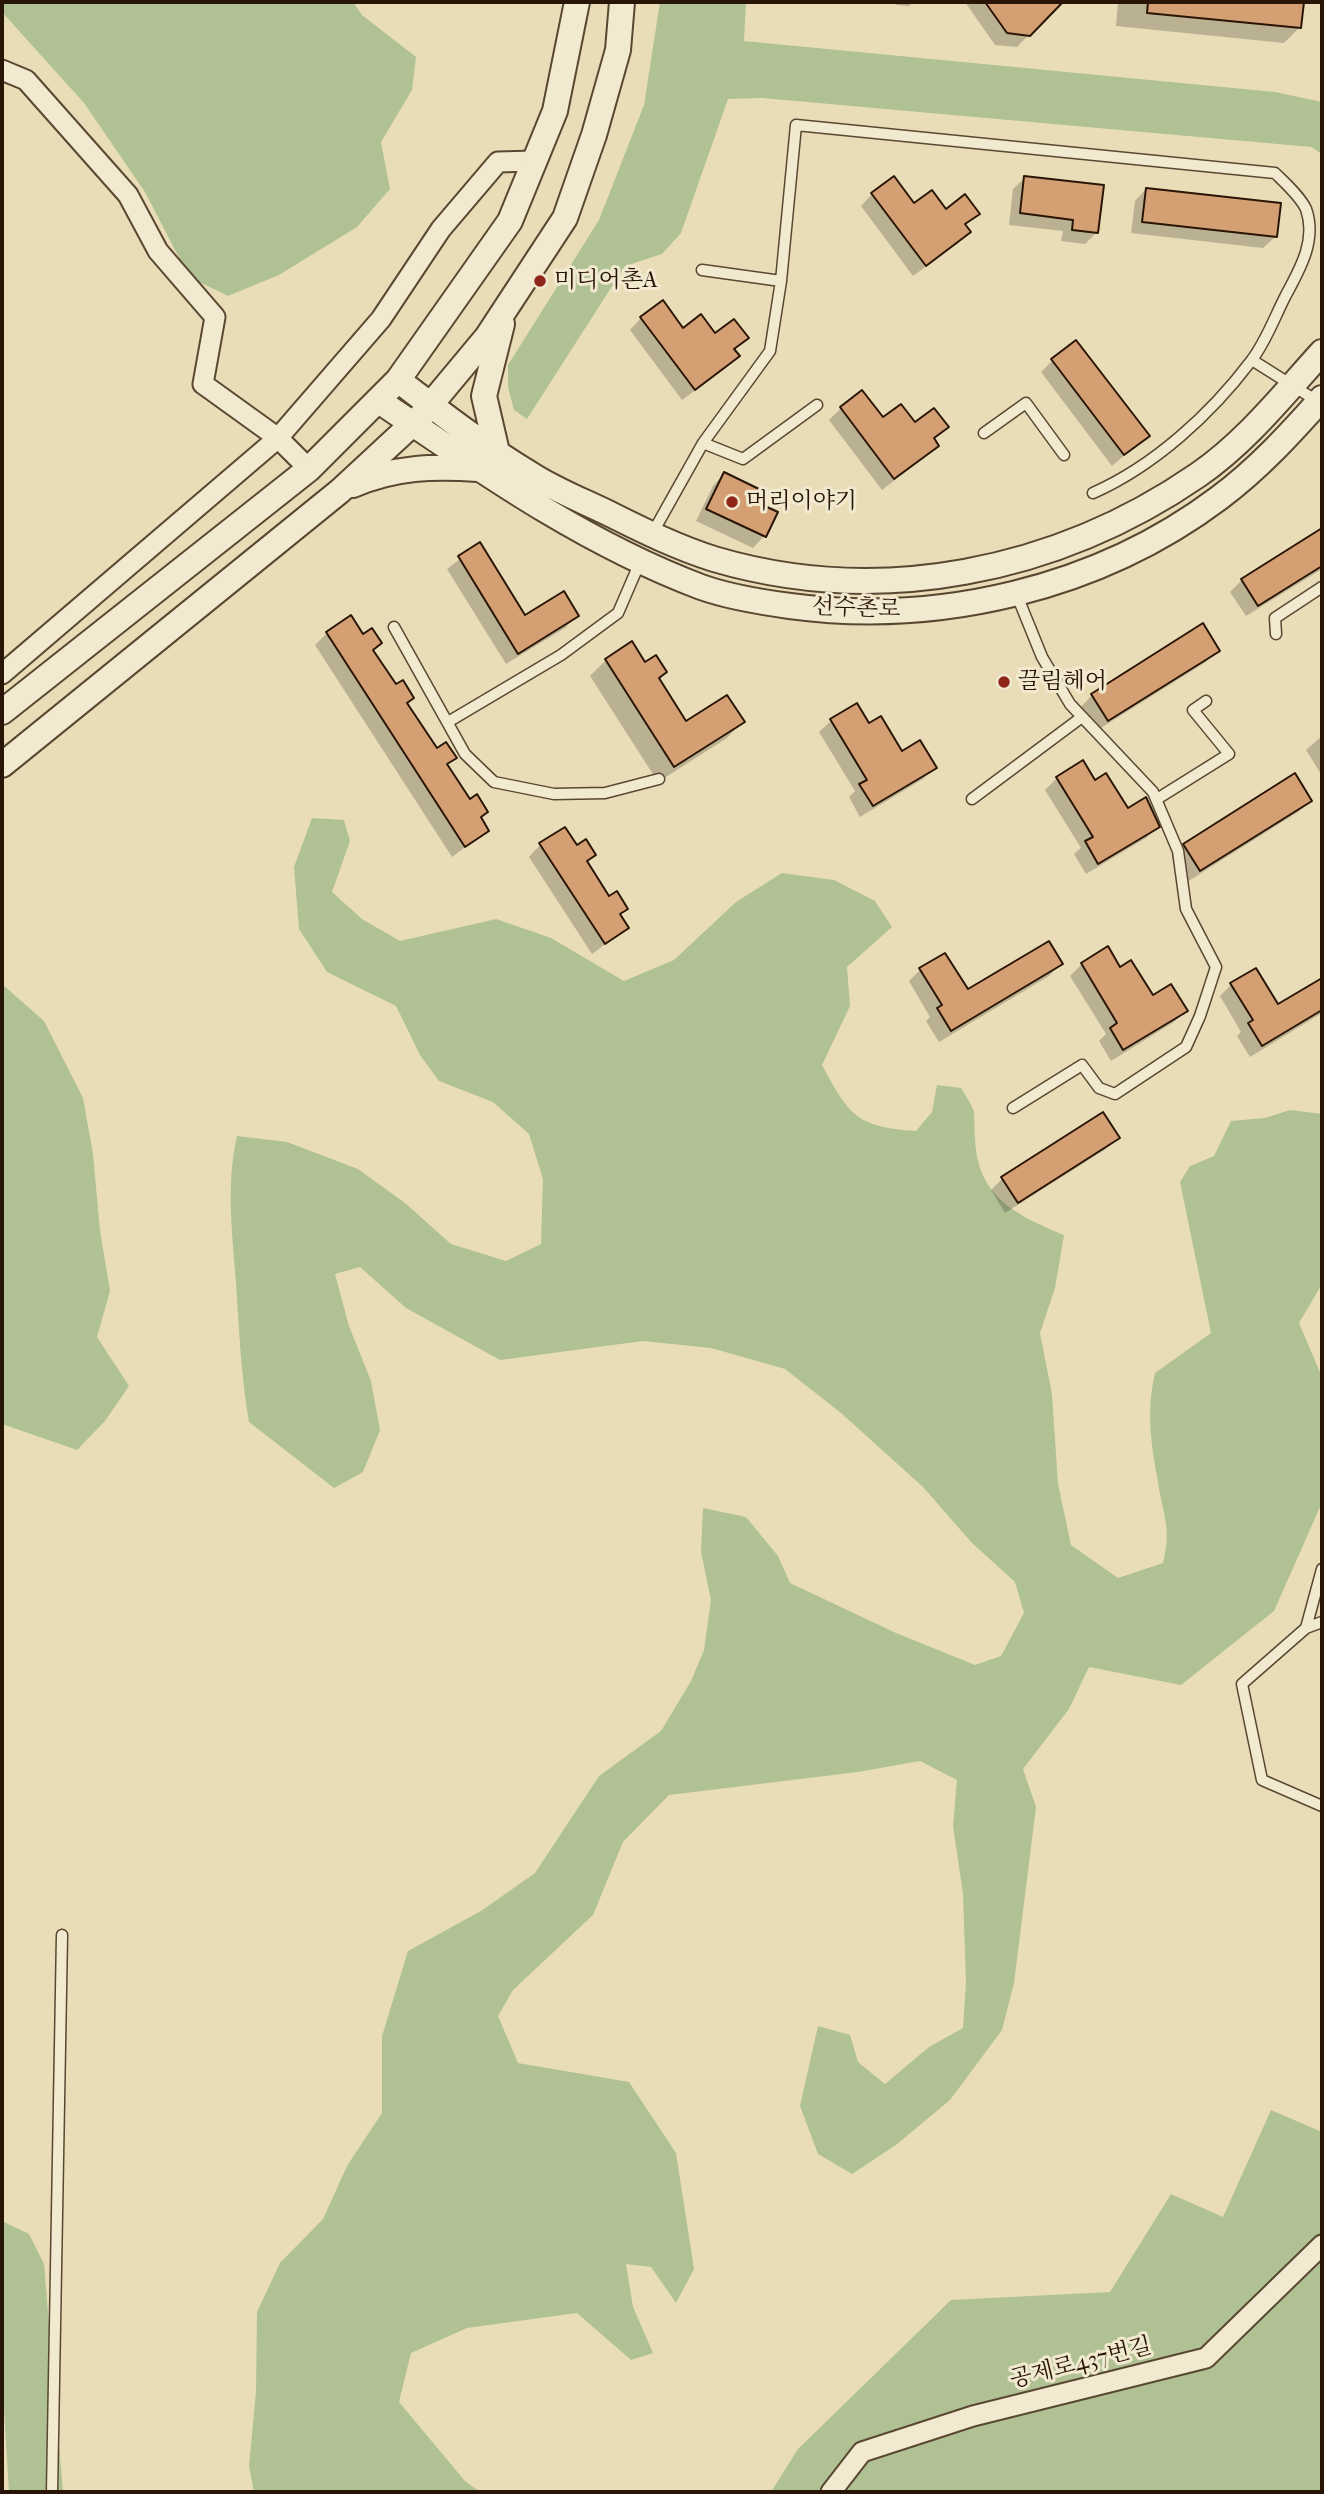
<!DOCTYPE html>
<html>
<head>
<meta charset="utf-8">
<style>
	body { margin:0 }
	#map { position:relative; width:1324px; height:2494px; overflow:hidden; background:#e9ddb7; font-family:"IM FELL French Canon",serif }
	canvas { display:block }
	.frame { position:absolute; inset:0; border:4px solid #291505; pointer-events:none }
</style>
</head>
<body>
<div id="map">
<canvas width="1324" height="2494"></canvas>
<div class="frame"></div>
</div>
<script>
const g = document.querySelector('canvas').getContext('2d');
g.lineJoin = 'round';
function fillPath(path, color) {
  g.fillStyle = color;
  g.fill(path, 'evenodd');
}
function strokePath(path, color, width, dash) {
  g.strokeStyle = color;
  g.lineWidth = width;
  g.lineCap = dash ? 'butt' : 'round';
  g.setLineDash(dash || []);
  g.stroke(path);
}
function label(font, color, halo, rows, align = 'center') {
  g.font = font + ' "IM FELL French Canon","Noto Serif KR",serif';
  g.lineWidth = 6;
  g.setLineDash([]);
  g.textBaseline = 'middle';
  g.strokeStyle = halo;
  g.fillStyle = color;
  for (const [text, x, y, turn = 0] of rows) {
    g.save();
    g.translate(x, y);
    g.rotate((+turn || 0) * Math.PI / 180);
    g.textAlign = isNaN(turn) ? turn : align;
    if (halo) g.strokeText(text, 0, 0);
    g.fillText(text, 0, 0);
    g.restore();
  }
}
fillPath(new Path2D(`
	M2,2H353L362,15L416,57L412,90L381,142L390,189L357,227L279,275L228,296L189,277L145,192L84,103L2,12Z
	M660,2H746L744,41L1275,92L1322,102V154L1311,147L762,98L728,99L681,233L662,254L625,266L527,419L514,410L508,387V365L599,220L644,105Z
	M312,818L344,820L350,841L332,892L362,919L400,941L496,919L551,938L624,981L674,960L736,902L782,873L834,880L875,901L892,927L847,967L850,1006L822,1065C849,1115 856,1127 916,1131L932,1112L937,1085L961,1088C979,1117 973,1107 975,1138C977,1197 1016,1215 1064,1235L1055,1288L1040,1333L1052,1394L1058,1484L1071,1545L1118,1578L1163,1563C1172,1526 1163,1517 1158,1482C1151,1443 1146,1412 1155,1373L1211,1333L1180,1182L1190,1166L1214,1156L1231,1121L1265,1118L1290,1110L1322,1114V1284L1299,1323L1322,1377L1320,1507L1274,1611L1181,1685L1089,1667L1069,1709L1023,1769L1036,1807L1014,1983L1002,2030L950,2100L896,2145L852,2174L818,2154L800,2106L818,2026L850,2035L858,2062L885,2084L929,2047L963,2028L966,1983L963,1894L953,1826L957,1780L920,1761L858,1772L669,1795L623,1842L593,1915L513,1990L498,2016L518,2063L629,2082L676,2153L694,2269L676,2303L651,2267L626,2264L633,2307L653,2353L631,2360L577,2313L467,2328L411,2353L399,2402L465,2481L480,2492H254L249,2466L256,2391L257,2312L280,2263L323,2219L347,2166L382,2113V2036L408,1951L481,1911L535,1873L599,1776L661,1731L691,1681L704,1650L711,1600L701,1552L703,1508L746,1517L778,1556L790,1583L896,1633L975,1665L1001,1656L1024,1613L1015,1582L972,1543L923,1487L841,1413L785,1369L711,1348L643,1341L500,1360L406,1308L360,1267L335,1274L349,1326L371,1381L380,1430L363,1472L334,1488L249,1422C241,1375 239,1329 236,1282C232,1233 226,1183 237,1136L287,1142L358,1169L405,1203L451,1244L506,1261L541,1244L543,1179L529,1134L493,1102L439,1081L420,1055L396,1006L327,972L299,929L294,867Z
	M2,984L44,1021L83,1098L93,1154L100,1231L110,1291L97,1337L129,1386L105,1421L77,1450L2,1424Z
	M1271,2110L1322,2132V2492H771L798,2449L951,2300L1110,2292L1171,2194L1223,2217Z
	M2,2221L29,2234L44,2264L63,2492H9L2,2376Z`), '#b0c293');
fillPath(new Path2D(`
	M896,2H913L909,6L896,5Z
	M965,2H1013L1020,12L1030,2H1061L1017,47L995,45Z
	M1118,2H1302L1300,27L1284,43L1116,26Z
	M1025,178L1097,232L1085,244L1061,241L1063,231L1009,225L1013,189Z
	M1146,189L1275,237L1263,248L1131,233L1135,201Z
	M872,194L914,206L978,213L964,226L969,232L957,244L913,276L861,206Z
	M641,318L683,330L747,338L733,351L737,356L726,368L682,400L630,330Z
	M1052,361L1147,436L1112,466L1041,372Z
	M841,408L882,420L946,427L933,440L937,446L925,457L882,490L829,420Z
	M724,474L754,502L764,536L753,548L696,521L713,486Z
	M1322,530V569L1246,616L1230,592L1242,580Z
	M480,544L525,617L577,616L565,628L506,664L447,569Z
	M327,633L363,636L380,643L372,651L437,751L454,758L446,766L487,831L452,857L315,645Z
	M1218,650L1206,662L1096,731L1081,707L1092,695Z
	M606,660L665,672L658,679L685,723L742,722L727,738L658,782L590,676Z
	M831,721L869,725L902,753L935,767L923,779L860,817L849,797L855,791L819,732Z
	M1322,736V774H1321L1306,750Z
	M1057,778L1095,782L1127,811L1157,826L1146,838L1086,874L1074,854L1081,848L1045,790Z
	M1310,801L1298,812L1187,882L1172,857L1184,845Z
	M540,845L576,848L594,855L586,863L609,898L626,909L619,916L627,928L592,954L529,857Z
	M1107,949L1120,969L1153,997L1186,1011L1174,1022L1111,1061L1099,1041L1106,1034L1070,976L1082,964Z
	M1060,964L1049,976L939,1042L926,1021L930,1017L909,981L920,970L967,992Z
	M1322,981V1013L1250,1057L1237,1036L1241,1032L1220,996L1232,984L1278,1007Z
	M1118,1138L1106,1149L1005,1213L991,1190L1002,1179Z`), '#0003');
const building = new Path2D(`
	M985,2H1063L1030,36L1007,33Z
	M1148,2H1304L1301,28L1147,13Z
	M894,176L914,203L932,190L946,209L965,194L980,214L965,224L971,232L926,266L871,193Z
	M1024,176L1104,185L1098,233L1072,230L1073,220L1020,213Z
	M1146,188L1281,203L1277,237L1142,222Z
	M663,300L683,328L701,314L715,333L734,319L749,338L734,349L740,356L695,390L640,317Z
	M1076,340L1150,436L1124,455L1051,359Z
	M862,390L883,417L901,404L915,422L934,408L949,427L934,438L939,446L894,479L840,407Z
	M724,472L761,490L756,502L778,512L766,537L706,509Z
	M1322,528V566L1258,606L1241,579Z
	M480,542L525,615L564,591L579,616L518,654L458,556Z
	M351,615L363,634L372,628L382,643L373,650L396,684L403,680L414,698L407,703L437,748L446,742L457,758L447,764L470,799L477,794L488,812L481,817L489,831L465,847L326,632Z
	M1203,623L1220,651L1108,721L1091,694Z
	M632,641L645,662L656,655L667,672L659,678L686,721L727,695L745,722L674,767L605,659Z
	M857,703L869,723L881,716L902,751L920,740L937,768L873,806L859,784L867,780L830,719Z
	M1083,760L1095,780L1106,773L1128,808L1146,797L1160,827L1098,864L1085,841L1093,837L1056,777Z
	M1295,773L1312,801L1200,871L1183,844Z
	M565,827L577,845L586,839L596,855L587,861L609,896L617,891L628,909L620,914L629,928L605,944L539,843Z
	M1049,941L1063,964L951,1031L937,1008L942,1005L919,968L945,953L968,989Z
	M1108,946L1120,967L1131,960L1153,995L1171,984L1188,1011L1123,1050L1110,1028L1117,1023L1081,963Z
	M1256,968L1278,1004L1322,978V1010L1262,1046L1248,1023L1253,1020L1230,983Z
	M1103,1112L1120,1138L1018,1203L1001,1177Z`);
fillPath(building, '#d59f74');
strokePath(building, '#291505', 2);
const service = new Path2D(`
	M702,270L781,281
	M1252,360L1317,401
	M984,433L1026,403L1064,455
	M703,443L743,459L817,405
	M652,534L703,443L770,351L781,281L796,125L1275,173C1285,183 1300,196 1306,209C1317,240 1300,269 1286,295C1275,316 1266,342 1251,361C1211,414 1154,466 1093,493
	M394,627L465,754L494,782L554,794L605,793L659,779
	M1276,634L1275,618L1322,587
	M448,722L561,655L618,613L640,562
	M972,799L1082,717
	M1157,799L1229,754L1193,710L1206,701
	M1013,1108L1082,1065L1099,1088L1115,1094L1186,1047L1200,1016L1216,967L1186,909L1178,851L1153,792L1070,704L1042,657L1016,593
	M1322,1569L1306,1628L1242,1684L1262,1780L1322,1806
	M1306,1628L1322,1622
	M52,2492L62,1935`);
const minor = new Path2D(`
	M2,70L26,80L128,195L158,251L215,317L203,384L278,438L381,319L441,229L498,162L534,161
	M2,674L278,438L309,469
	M831,2492L862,2452L973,2416L1206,2358L1322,2245`);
const tertiary = new Path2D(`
	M398,380C441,413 485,447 532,475C557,491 586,502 612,515C646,532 679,548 714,559C880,608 1057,572 1198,475C1246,442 1283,395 1322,352
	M379,401C482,471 584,543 701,587C729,597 760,602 790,606C938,626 1098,589 1219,498C1258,469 1290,434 1322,398
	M497,452L484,396L502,324
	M353,485C395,467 433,466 478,469
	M2,712L309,469L398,380L510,221L555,111L577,2
	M2,765L340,491L422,415L487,337L565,218L594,135L618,50L622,2`);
strokePath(service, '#594732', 13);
strokePath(minor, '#594732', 23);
strokePath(tertiary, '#594732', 28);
strokePath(service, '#f1e9d0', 10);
strokePath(minor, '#f1e9d0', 19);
strokePath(tertiary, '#f1e9d0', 24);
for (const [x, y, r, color] of [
	[540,281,7,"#8f2418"],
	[732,502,7,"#8f2418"],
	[1004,682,7,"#8f2418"]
]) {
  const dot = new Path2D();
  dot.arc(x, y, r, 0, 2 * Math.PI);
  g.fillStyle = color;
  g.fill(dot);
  strokePath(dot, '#f1e9d0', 2.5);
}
label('23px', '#291505', '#f1e9d0', [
	["미디어촌A",554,281],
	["머리이야기",746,502],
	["끌림헤어",1018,682]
], 'left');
label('23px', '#291505', '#f1e9d0', [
	["선수촌로",856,609,2],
	["공제로437번길",1081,2364,-14]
]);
</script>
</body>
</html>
